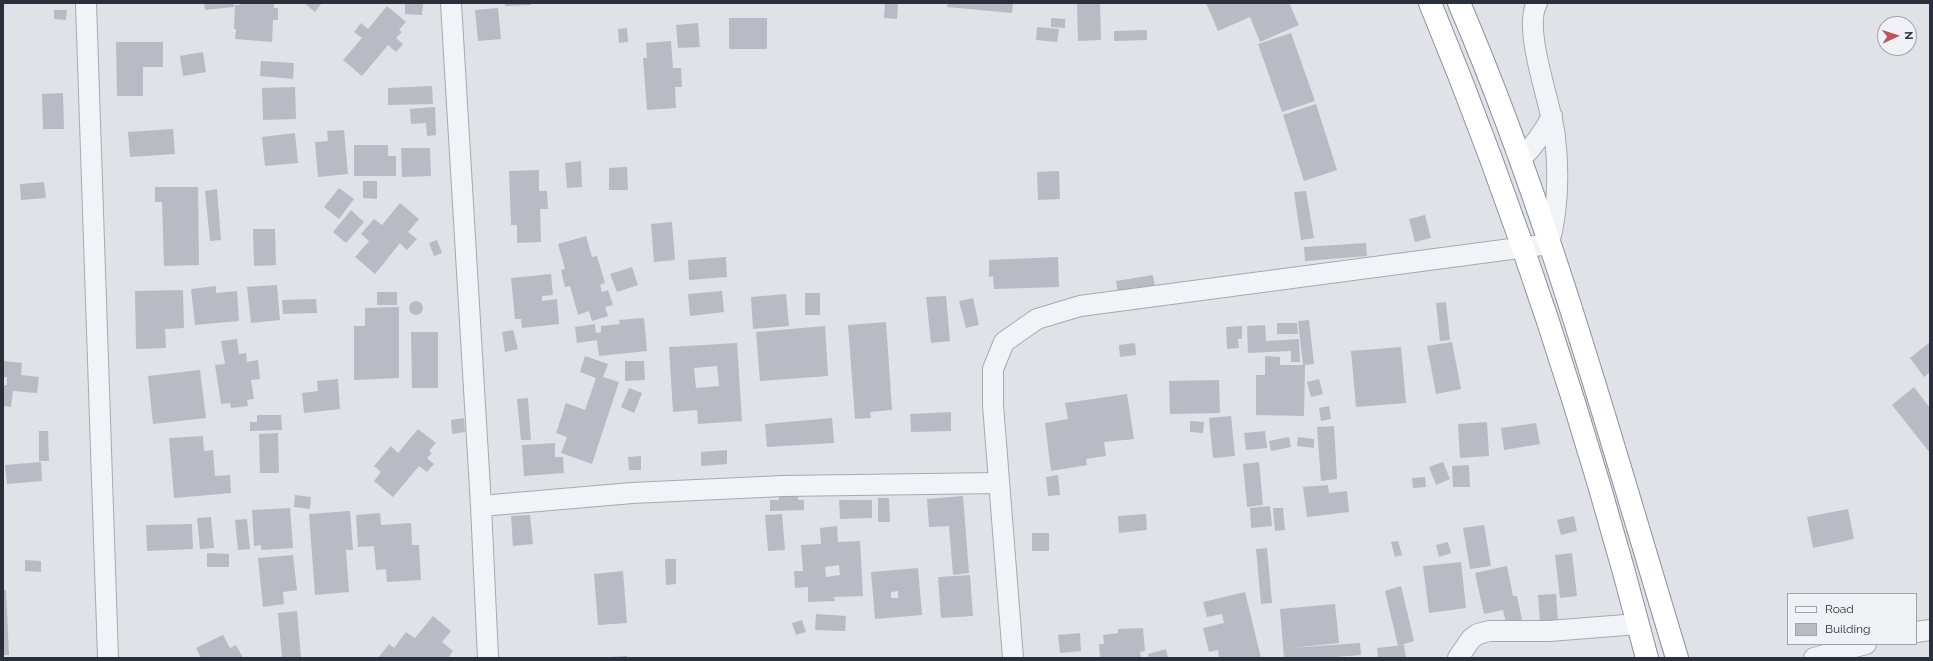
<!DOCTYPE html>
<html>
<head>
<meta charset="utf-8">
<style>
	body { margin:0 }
	#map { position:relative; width:1933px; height:661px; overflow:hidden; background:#e0e2e7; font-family:Raleway,sans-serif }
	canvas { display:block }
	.frame { position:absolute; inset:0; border:4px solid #2a2f3c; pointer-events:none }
	.legend { position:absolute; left:1787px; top:593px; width:130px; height:52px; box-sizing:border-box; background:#eff1f5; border:1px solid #a0a3ab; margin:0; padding:5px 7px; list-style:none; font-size:12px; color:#2a2f3c }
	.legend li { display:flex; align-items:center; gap:8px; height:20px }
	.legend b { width:20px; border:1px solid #a0a3ab }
	.north { position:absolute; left:1877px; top:16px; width:40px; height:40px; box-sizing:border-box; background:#eff1f5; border:1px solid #a0a3ab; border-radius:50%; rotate:87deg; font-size:11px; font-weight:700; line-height:16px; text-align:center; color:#2a2f3c }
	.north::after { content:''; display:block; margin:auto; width:14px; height:18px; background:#be5359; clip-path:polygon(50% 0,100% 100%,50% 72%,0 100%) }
</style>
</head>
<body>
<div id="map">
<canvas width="1933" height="661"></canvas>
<div class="frame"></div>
<ul class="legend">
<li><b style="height:5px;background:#f2f3f6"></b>Road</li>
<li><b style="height:11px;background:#b8bbc3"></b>Building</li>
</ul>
<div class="north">N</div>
</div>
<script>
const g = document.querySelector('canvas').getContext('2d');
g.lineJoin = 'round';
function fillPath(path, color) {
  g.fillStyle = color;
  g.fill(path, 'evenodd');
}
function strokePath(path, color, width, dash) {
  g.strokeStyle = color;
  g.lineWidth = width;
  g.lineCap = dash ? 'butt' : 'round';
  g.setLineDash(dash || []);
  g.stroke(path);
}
fillPath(new Path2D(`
	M204,3H234V7L205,10Z
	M241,3H274V8H278V20H273L272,42L235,39L236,29H234L235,5H240Z
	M304,3H322L315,12Z
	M405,3H423L422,15L405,14Z
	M505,3H531V5L505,6Z
	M885,3H898L897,19L884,18Z
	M948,3H1013L1012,13L947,7Z
	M1077,3H1100L1101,40L1078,41Z
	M1206,3H1289L1299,25L1260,42L1250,17L1218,31Z
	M387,6L406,22L399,30L402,32L396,38L403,44L396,52L388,45L362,76L343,60L362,38L354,32L361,23L368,29Z
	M498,8L501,39L478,41L475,10Z
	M54,10H67L66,20L54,19Z
	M729,18H767V49H729Z
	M1051,18L1065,19V28L1051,27Z
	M698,23L700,47L678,48L676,25Z
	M1037,27L1059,29L1057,42L1036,40Z
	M627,28L628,42L619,43L618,29Z
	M1147,30V40L1114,41V31Z
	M1291,33L1315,101L1282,112L1258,44Z
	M671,41L673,68H681L682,87H675L676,108L647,110L643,58H647L646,43Z
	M116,42H163V67H143V96H117Z
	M203,52L206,72L183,76L180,56Z
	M261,61L294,63L293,79L260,76Z
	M432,86L433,104L388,105V88Z
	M295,87L296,119L263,120L262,88Z
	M63,93L64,129H43L42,94Z
	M1316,104L1337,170L1304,181L1283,115Z
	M435,107L436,135L427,136L426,123L411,124L410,109Z
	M173,129L175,154L130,157L128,132Z
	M344,130L348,174L318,177L315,142L328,141L327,131Z
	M295,133L298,163L265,166L262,137Z
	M354,145H388V156H396V176H354Z
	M401,148H430L431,176L402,177Z
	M581,161L582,187L567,188L565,163Z
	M627,167L628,190H609V168Z
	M539,170V191H547L548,209H540L541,242L517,243V225H511L509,171Z
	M1059,171L1060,199L1038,200L1037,172Z
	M363,181H377V199L363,198Z
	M44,182L46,198L21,200L20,184Z
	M155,187H198L199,265L164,266L162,202H155Z
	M339,188L354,199L339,219L324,207Z
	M217,189L221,240L210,241L205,191Z
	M1306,191L1314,238L1301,240L1294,192Z
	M400,203L419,219L408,232L417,239L407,250L400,243L375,274L355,257L369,241L361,234L374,219L382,225Z
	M351,210L364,222L346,243L333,232Z
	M1425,215L1431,238L1415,242L1409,219Z
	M672,222L675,260L654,262L651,224Z
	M253,229H275L276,265L254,266Z
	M586,236L592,257L597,256L605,283L600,285L602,292L608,290L613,305L605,307L608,316L592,321L589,311L578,315L570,286L565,287L561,270L565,269L558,244Z
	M437,240L442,253L434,256L429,243Z
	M1366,243L1367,256L1305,261L1304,247Z
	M726,257L727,277L689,280L688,260Z
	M1058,257L1059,287L994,289L993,276L989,277V260Z
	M632,267L638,285L617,292L610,274Z
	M551,274L553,295L542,296V301L557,299L559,324L522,328L521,319H515L511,278Z
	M1153,275L1155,287L1118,293L1116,281Z
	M277,285L280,320L251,323L247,287Z
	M216,286V293L237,291L239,321L195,325L191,289Z
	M183,290L184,328L165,329L166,348L136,349L135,291Z
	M722,291L724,312L690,316L688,294Z
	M377,292H397V305H377Z
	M805,293H820V315H805Z
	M786,294L789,326L753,329L751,297Z
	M946,296L950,341L931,343L926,297Z
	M973,298L979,325L966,328L959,301Z
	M316,299L317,313L283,314L282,300Z
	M409 308a7 7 0 1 1 14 0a7 7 0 1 1-14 0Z
	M1446,302L1450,340L1440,341L1436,303Z
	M399,307V378L354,380V326H365V308Z
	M644,318L647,351L599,356L597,340L577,343L575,327L595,324L596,333L601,332V326L620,324L619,320Z
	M1309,320L1314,364L1305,365L1304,416L1256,415V375H1265V356L1280,357V365H1303L1298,321Z
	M886,322L892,410L870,412L871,418L855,419L848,325Z
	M1277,323H1297L1298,334H1277Z
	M1265,325L1266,341L1299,339L1300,362H1291V351L1248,353L1247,326Z
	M825,326L828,376L760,381L756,332Z
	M1242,326V339H1238L1239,348L1227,349L1226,327Z
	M513,330L518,349L505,352L502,332Z
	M411,332H438V388H412Z
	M237,339L239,354L246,353L247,362L258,360L260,379L251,380L254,399L247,400L248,406L231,408L230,403L221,404L215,365L225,364L221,341Z
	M1452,342L1461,389L1436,394L1427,346Z
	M1930,342V372L1924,377L1910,358Z
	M737,343L742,421L698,424L697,410L673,412L669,347ZM717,366L719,386L696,388L694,368Z
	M1135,343L1136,355L1120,357L1119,345Z
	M1401,347L1406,403L1356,407L1351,351Z
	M585,356L608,364L603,377L619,382L592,464L561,453L567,437L556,433L566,403L585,410L596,378L580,372Z
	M3,361L22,363L21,375L39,377L37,393L13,391L11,407L3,406V385H7V377H3Z
	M625,361H644L645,380L625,381Z
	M200,370L206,418L153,424L148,376Z
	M338,379L340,409L304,413L302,393L318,391L317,381Z
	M1319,379L1323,394L1311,397L1307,382Z
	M1219,380L1220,413L1170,414L1169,381Z
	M1914,387L1930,408V453L1892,405Z
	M629,388L642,393L634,413L621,407Z
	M1127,394L1134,439L1104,442L1106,456L1086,459L1087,465L1051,471L1045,423L1068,419L1065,403Z
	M528,398L531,440H521L517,399Z
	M1329,406L1331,419L1321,421L1319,408Z
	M951,412V431L911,432L910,414Z
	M257,415H281L282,430L250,431V422H257Z
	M1231,416L1235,456L1213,458L1209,418Z
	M464,418L465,432L452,434L451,420Z
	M832,418L834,443L767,447L765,424Z
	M1190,421L1204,422L1203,433L1190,432Z
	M1487,422L1489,456L1460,458L1458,424Z
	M1536,423L1540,444L1504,450L1501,428Z
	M1334,426L1337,479L1321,481L1317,427Z
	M418,429L436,443L429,451L432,453L427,458L434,464L427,472L419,466L393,497L374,481L381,472L374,466L391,446L398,453Z
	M39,431H48L49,461H39Z
	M1265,431L1267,448L1246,450L1244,433Z
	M278,433L279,473H260L259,434Z
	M203,436L204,451L213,450L215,476L230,475L231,493L174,498L169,438Z
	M1289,437L1291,447L1271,451L1269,441Z
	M1298,437L1314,439V448L1297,446Z
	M555,443V457H563L564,473L524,476L522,445Z
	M727,450V464L701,466V452Z
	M641,456V470H629L628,457Z
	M41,462L42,481L7,484L5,465Z
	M1259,462L1263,505L1247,507L1243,464Z
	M1443,462L1450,479L1436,485L1429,467Z
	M1469,465L1470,487H1453L1452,466Z
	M1058,475L1060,495L1048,496L1046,477Z
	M1425,477L1426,487L1413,488L1412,478Z
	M1328,485L1329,493L1347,491L1349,512L1307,517L1303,487Z
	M798,494V500H804V510L770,511V500H779V495Z
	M295,495L311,497L310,509L294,507Z
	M963,496L969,573L953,575L949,526L929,527L927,499Z
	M878,498H889L890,522H878Z
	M839,500H872V518L840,519Z
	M1270,506L1272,526L1251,528L1250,508Z
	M290,508L293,548L261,550V545L254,546L252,510Z
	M1273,508H1283L1285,530L1275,531Z
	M1848,509L1854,539L1813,548L1807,517Z
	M350,511L353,550H346L349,592L315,595L309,514Z
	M380,513L381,525L411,523L412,545H419L421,580L387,582L386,569L376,570L374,546L358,547L356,515Z
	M782,514L785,550L768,551L765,515Z
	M1146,514L1147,530L1119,533L1118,516Z
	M530,515L533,544L513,546L511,516Z
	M1574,516L1577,531L1561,535L1557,520Z
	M211,517L214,548L200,549L197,518Z
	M247,519L250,549L238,550L235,520Z
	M192,524L193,549L147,551L146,525Z
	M1484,525L1491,566L1470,569L1463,528Z
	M837,526L838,542L860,541L863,596L834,597L835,601L808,602V587L795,588L794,571H803L801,545L821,544L820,528ZM839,565L840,575L826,577L825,567Z
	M1032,533H1049V551H1032Z
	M1398,541L1402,555L1395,557L1391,542Z
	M1448,542L1451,553L1439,557L1436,545Z
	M1267,548L1272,603L1261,604L1256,549Z
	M207,553L229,554V567H207Z
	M1572,553L1577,596L1560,598L1555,555Z
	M293,555L297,590L283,592L284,604L263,607L258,558Z
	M665,559H676V584L666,585Z
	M25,560L41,561V572L25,571Z
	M1461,562L1466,608L1429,613L1423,566Z
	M1507,566L1513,596H1517L1522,620L1506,623L1503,610L1484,614L1475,573Z
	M918,568L922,615L875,619L871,572ZM898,591V598H891V592Z
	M623,571L627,623L598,625L594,574Z
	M970,575L973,616L941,618L938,577Z
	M1401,586L1414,641L1398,646L1385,591Z
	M3,590H6L9,655H3Z
	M1245,592L1261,658H1219L1218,650L1209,652L1203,628L1224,623L1222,614L1207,617L1203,602Z
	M1556,594L1558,621L1540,622L1538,595Z
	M1335,604L1339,643L1290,648L1360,643L1361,655L1322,658H1284L1280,609Z
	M297,611L301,658H282L278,613Z
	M816,614L846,616L845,631L815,630Z
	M433,616L451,631L442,642L453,651L448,658H378L389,644L394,648L406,632L415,638Z
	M802,620L806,632L796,635L792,623Z
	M1143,628L1145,651L1140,652L1141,658H1100L1099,644H1104L1103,635L1118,633V629Z
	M1080,633L1081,651L1060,653L1058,635Z
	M223,635L230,648L236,645L243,658H201L196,648Z
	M1404,645L1406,658H1378L1377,648Z
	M1166,649L1168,658H1149L1148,654Z
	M627,656V658H608V657Z`), '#b8bbc3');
const minor = new Path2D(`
	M86,3L108,658
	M451,3L481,506L488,658
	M1520,160C1534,146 1543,134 1552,116
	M481,506L632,493L783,486L998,483
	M1916,632L1930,630
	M1013,658L993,405V369L1004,342L1037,319L1080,306L1549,244C1558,210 1559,173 1555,137C1552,105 1522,30 1537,3
	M1458,658L1471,639L1478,634L1489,631H1549L1638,624
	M1814,658L1866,644`);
const highway = new Path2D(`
	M1430,3C1518,216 1589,435 1647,658
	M1459,3C1550,215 1610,438 1677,658`);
strokePath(minor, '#a6a9b0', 22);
strokePath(highway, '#898f9c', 24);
strokePath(minor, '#f2f3f6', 20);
strokePath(highway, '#fff', 22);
</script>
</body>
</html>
